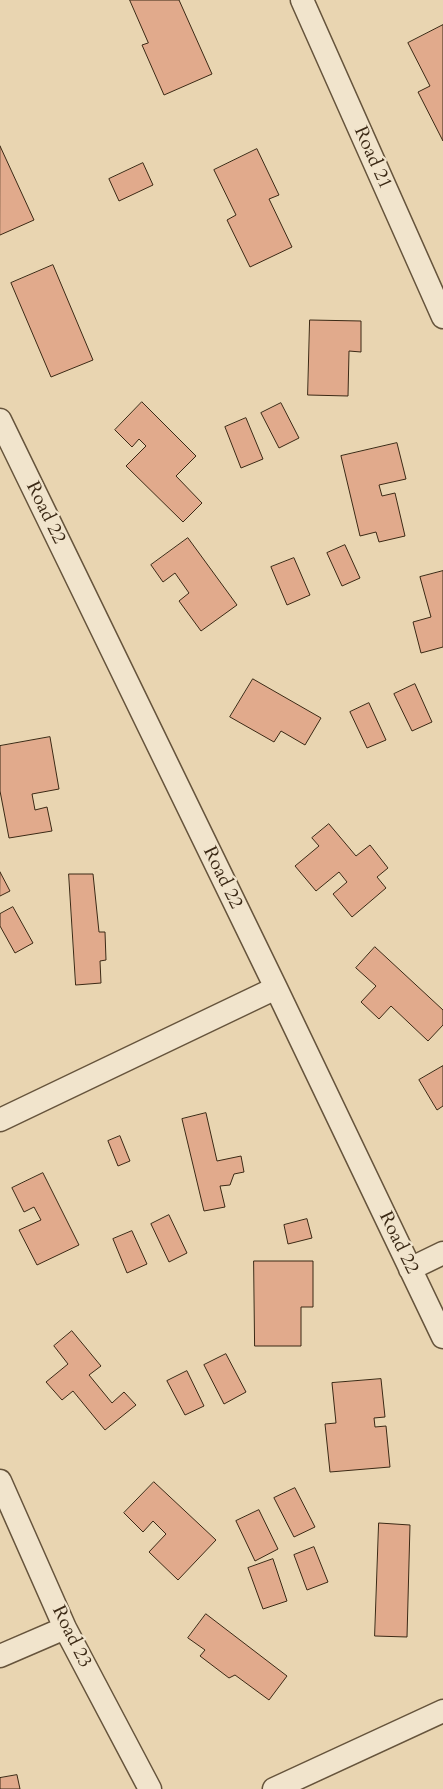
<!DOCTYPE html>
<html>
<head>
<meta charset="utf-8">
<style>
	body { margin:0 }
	canvas { display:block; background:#e9d5b1 }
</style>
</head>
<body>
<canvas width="443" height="1789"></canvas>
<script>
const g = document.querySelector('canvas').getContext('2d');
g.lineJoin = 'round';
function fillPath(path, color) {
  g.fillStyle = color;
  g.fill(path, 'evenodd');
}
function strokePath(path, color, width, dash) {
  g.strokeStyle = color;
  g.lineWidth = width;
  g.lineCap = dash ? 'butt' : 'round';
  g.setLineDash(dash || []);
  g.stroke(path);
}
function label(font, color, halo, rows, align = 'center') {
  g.font = font + ' Cardo,serif';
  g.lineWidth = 4.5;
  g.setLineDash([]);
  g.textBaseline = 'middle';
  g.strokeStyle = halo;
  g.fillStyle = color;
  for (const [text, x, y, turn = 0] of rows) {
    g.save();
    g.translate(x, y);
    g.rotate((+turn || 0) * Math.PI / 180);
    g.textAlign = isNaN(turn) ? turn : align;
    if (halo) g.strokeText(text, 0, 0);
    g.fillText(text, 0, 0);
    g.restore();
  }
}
const building = new Path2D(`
	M130,0H179L212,74L164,95L142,45L148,43Z
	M443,25V141L418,92L430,86L408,43Z
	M0,146L34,220L0,235Z
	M257,149L279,195L269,199L292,247L250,267L227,220L236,215L214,170Z
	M143,163L153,185L119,201L109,179Z
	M53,265L93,360L51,377L11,283Z
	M310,320L361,321V352L349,351L348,396L308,395Z
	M142,402L196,456L176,476L202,503L183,522L126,466L146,446L139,439L132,447L115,430Z
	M281,403L299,438L279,448L261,413Z
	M246,418L263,459L241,468L225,427Z
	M397,443L406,479L379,485L382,496L395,493L405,536L379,542L376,532L360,536L341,456Z
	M188,538L237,605L201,631L179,601L189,593L175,573L163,582L151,565Z
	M345,545L360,578L342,586L327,553Z
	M294,558L310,595L287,605L271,567Z
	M443,571V647L421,653L413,622L431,617L420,577Z
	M253,679L321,718L305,745L281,731L274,742L230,717Z
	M415,684L432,722L412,731L394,694Z
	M369,703L386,740L367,748L350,712Z
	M50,737L59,789L32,794L35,810L47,807L52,831L9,838L0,791V746Z
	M329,824L356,856L370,845L388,868L377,877L386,888L352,917L333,894L347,882L339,872L316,891L295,866L319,846L312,838Z
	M0,872L10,891L0,896Z
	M69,874H93L99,932H105L106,960L100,961L101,983L76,985Z
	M13,907L33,943L15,953L0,926V914Z
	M375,947L443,1010V1025L428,1041L391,1006L379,1019L361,1002L376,986L356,968Z
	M443,1066V1106L437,1110L419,1080Z
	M206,1113L217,1161L241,1156L244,1172L234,1174L230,1185L220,1186L225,1207L204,1211L182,1119Z
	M120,1136L130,1161L118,1166L108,1141Z
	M43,1173L79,1245L37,1265L19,1230L41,1220L34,1207L24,1212L12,1188Z
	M169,1215L187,1253L169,1262L151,1224Z
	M307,1219L312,1238L288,1244L284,1225Z
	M132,1231L147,1264L127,1273L113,1239Z
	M254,1261H313V1307H301V1346H255Z
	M72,1331L101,1366L89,1375L112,1403L124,1392L136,1405L105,1430L73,1391L62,1400L46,1382L68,1364L54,1346Z
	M226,1354L246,1392L224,1404L204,1365Z
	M187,1371L204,1406L185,1415L167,1381Z
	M381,1379L385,1417L374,1418L375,1427L386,1426L390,1467L330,1472L325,1424L336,1423L332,1383Z
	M154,1482L216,1540L178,1580L149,1552L166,1534L153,1521L143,1532L124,1513Z
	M295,1488L315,1527L294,1537L274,1498Z
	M259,1510L278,1549L255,1561L236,1521Z
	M379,1523L410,1525L407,1637L375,1636Z
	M314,1547L328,1582L307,1590L294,1555Z
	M273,1559L287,1601L263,1609L248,1568Z
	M206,1614L287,1676L269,1700L235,1675L229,1678L200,1656L205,1650L188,1638Z
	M17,1775L20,1789H0V1778Z`);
fillPath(building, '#e1aa8c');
strokePath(building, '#3b2915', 1);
const street = new Path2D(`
	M302,0L443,317
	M0,420L276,988L443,1337
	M0,1120L276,988
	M410,1269L443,1253
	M0,1481L65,1628L150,1789
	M0,1656L65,1628
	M274,1789L443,1711`);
strokePath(street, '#66543c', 25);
strokePath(street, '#f1e4cc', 22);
label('19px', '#3b2915', '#f1e4cc', [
	["Road 21",372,158,66],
	["Road 22",45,513,64],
	["Road 22",222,878,64],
	["Road 22",398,1243,64],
	["Road 23",71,1637,64]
]);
</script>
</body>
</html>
